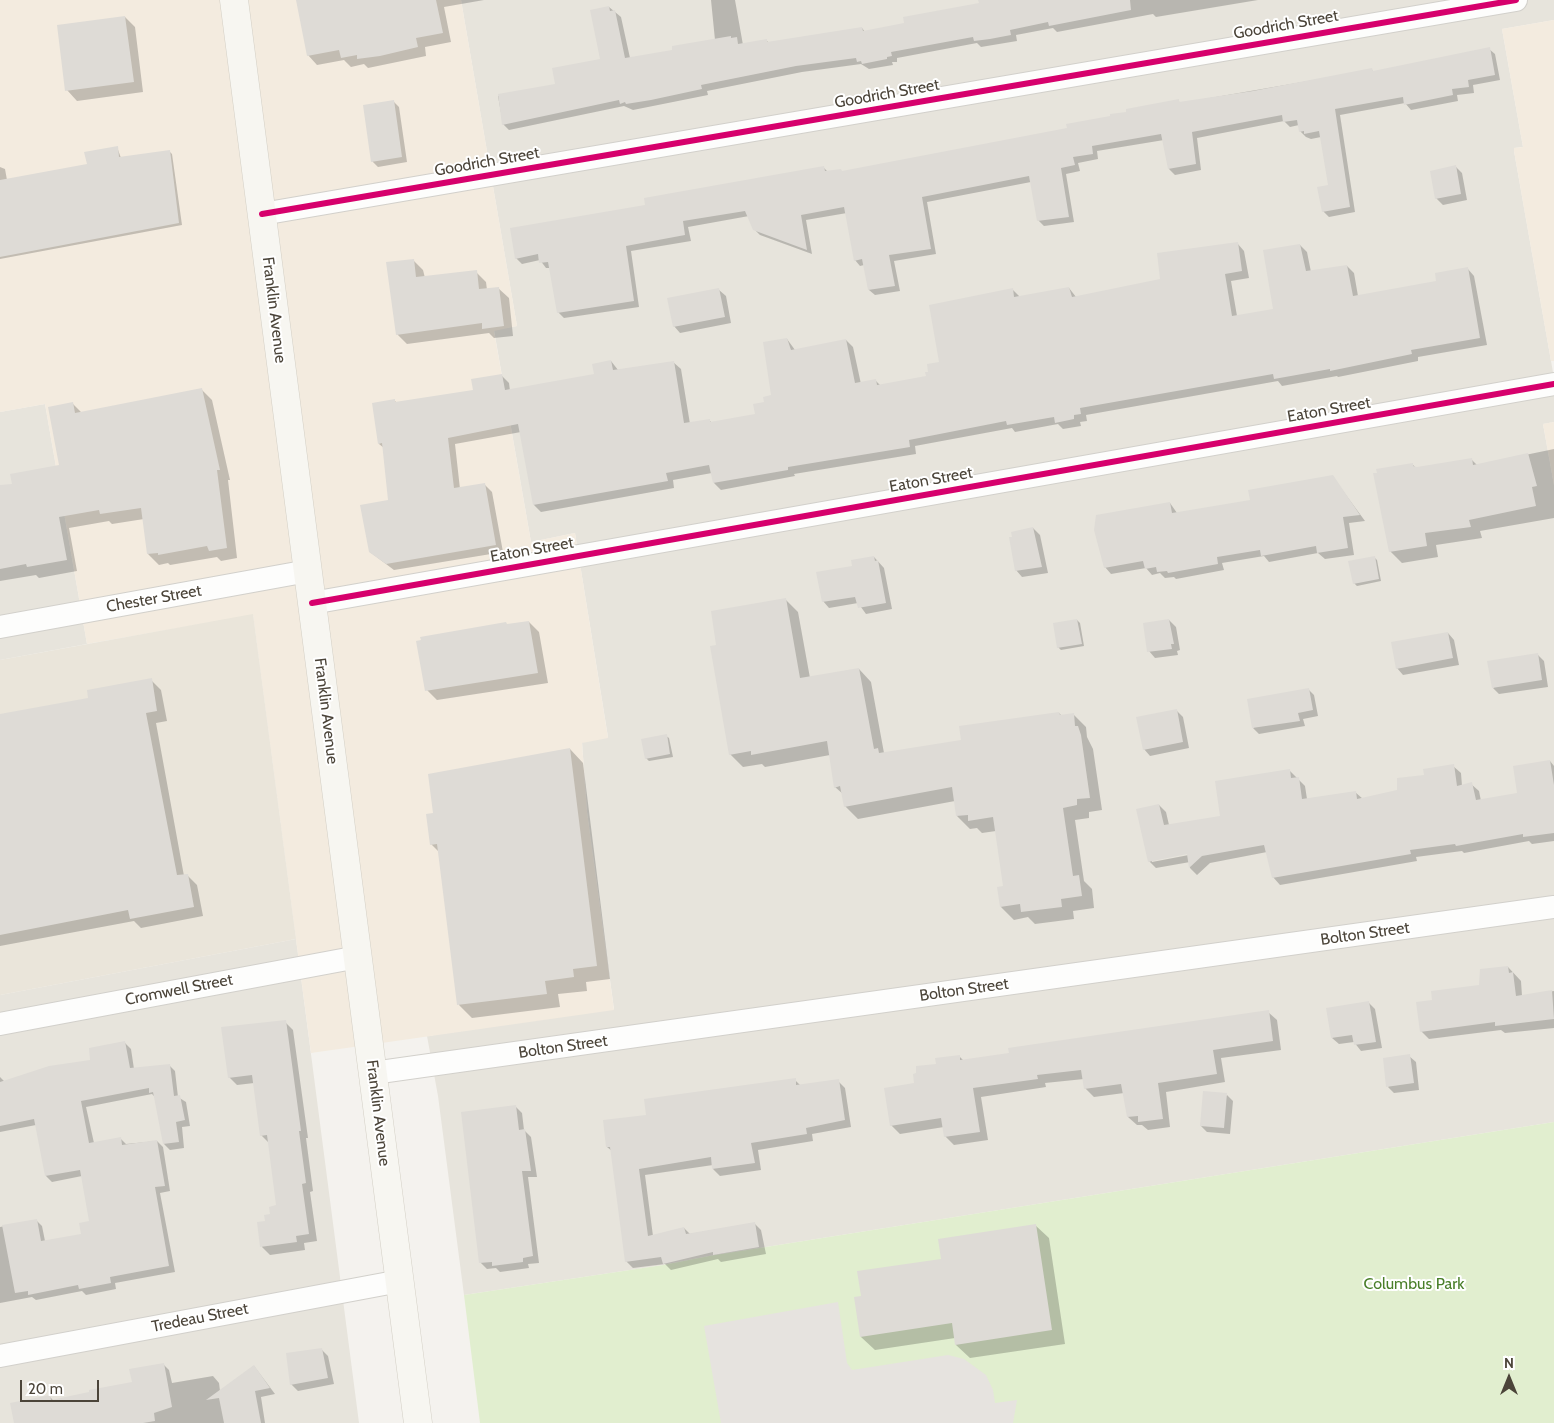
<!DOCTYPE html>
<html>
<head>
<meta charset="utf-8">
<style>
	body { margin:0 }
	#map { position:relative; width:1554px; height:1423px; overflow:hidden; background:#f4f2ee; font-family:Cabin,sans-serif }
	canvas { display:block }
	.north { position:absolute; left:1484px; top:1353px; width:50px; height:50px; -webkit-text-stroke:4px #fff; paint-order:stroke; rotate:0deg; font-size:14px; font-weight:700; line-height:20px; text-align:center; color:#4b4439 }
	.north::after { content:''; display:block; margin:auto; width:18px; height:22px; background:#4b4439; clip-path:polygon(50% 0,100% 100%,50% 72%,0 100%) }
	.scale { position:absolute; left:20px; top:1380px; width:79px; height:22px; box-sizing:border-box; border:2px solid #4b4439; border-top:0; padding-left:6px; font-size:15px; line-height:18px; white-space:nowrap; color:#4b4439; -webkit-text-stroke:4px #fff; paint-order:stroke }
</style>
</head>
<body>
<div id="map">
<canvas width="1554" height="1423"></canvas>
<div class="north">N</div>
<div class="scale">20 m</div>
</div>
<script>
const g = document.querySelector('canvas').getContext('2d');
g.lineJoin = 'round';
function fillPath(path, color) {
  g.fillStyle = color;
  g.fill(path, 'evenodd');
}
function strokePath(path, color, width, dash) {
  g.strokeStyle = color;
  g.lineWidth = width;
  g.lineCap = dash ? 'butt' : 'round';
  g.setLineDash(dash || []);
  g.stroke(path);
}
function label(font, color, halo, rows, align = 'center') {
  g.font = font + ' Cabin,sans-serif';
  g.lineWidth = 4;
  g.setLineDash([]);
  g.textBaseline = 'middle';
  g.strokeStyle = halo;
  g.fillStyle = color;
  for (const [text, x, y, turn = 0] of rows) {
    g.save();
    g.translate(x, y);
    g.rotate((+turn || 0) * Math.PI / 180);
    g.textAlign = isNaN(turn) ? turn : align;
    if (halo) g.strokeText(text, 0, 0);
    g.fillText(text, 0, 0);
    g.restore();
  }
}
fillPath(new Path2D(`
	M461,0H1554V20L1502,29L1523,147L1514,148V151L1554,378V422L1543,424L1554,485V1122L709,1256L663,1265L464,1295L438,1096L427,1036L614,1009L587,812L582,742L608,737L575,533L531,542L494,330L517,326Z
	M45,404L87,644L0,660V412Z
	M296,939L359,1423H0V995Z`), '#e7e4dc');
fillPath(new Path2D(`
	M0,0H461L517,326L494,331L531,542L575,533L608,738L582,743L587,812L614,1010L311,1053L253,615L87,644L45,404L0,412Z
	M1554,20V361H1551L1514,151V148L1523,147L1502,29Z
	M1554,422V485L1543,424Z`), '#f3ebdf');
fillPath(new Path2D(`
	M253,614L296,939L0,995V660Z`), '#eae5da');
fillPath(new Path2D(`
	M1554,1122V1423H480L464,1295L663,1265L709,1256Z`), '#e1eecf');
fillPath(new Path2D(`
	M838,1302L847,1363L852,1370L948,1355L964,1359L986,1375L993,1390L995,1403L1017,1400L1013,1423H721L704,1326Z`), '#e6e3df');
fillPath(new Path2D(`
	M298,0H484L444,7L451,42L425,47L426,56L368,68L364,64L351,67L344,60L317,65L308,55Z
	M711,0H735L743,45L766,40L769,43L862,28L865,32L905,24L980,4V0H1258L1156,17L1153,14L1057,32L1053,28L1016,35L1017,41L981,47L977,43L897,58V62H892L893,65L869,69L861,64L802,72L707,91L708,95L633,110L624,106L509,130L503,124L498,96L557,85L602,60L609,7L621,17L630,58L674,51L715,40Z
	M125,17L135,27L143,92L77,101L67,90Z
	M1489,49L1495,54L1500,80L1473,85L1474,93L1457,95L1458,101L1411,110L1405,103L1340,115L1355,212L1329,217L1323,211L1330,186L1321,137L1311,139L1306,137L1300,131L1299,125L1290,127L1284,121L1197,138L1201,170L1175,175L1169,169L1164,140L1097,151L1098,159L1078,163L1080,171L1066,174L1074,222L1044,226L1038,220L1031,182L927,202L936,254L894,261L900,291L875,295L869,290L864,265L860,266L855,260L847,213L806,220L812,254L760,235L754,229L749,216L688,227L691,241L631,251L639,307L564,318L558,312L550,268H546L540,260L522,264L516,258L646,206V199L824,168L828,172H843L1068,129L1178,101L1181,103L1372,70L1374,72Z
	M394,102L399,107L407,162L378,167L372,161Z
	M117,147L121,158L169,151L172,154L182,225L0,259V167L5,169L7,180L88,165Z
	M1456,167L1462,173L1467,200L1443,205L1436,198Z
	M1237,243L1244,251L1249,278L1231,281L1237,316L1274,310L1300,245L1307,252L1311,272L1347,266L1354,273L1358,296L1437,282L1467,268L1474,276L1487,345L1418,357V361L1338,377L1337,376L1282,386L1278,381L1086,415L1087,421L1080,422L1081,426L1063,429L1058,424L1015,432L1012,428L915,446L916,454L794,474L795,476L721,490L714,483L712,473L673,480L674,488L541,512L534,505L521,432L455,444L460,489L484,484L492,492L503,552L394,570L370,552L389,501L384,448L379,444L394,400L397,403L475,391L501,375L509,383L510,391L595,375L611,361L618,370L673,362L681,369L690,424L709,420L712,423L756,415L773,396L787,339L795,350L846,340L853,347L861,384L876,381L881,386L927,377L929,373L1012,289L1020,297L1069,288L1076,297L1161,280Z
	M413,260L423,270L425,278L476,272L486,282L487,290L498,288L509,298L513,336L494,338L489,333L407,344L397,334Z
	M719,290L726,296L731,323L680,333L674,326Z
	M201,389L212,400L230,480H228L237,558L221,561L217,557L170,565L168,563L159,565L148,554L144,519L112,524L109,521L69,528L77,571L39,578L36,575L0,581V497L60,466L72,403L82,413Z
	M1554,449V518L1480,531L1482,538L1436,545L1438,557L1402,563L1390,551L1412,464L1416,468L1471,459L1477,465Z
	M1332,476L1365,521L1349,523L1354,555L1325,559L1318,553L1269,562L1264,556L1222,563L1224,570L1176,579L1174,577L1165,578L1160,573L1152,575L1146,568L1111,574L1105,567L1170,503L1177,513L1251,501Z
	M1033,528L1040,535L1048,573L1022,577L1016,570Z
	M874,557L884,568L892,609L866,614L858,603L829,608L823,601L853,567Z
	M1374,557L1377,560L1381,581L1357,586L1354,583Z
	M785,599L798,612L810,678L859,669L871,682L884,753L962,741L1059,713L1062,716L1073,714L1086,727L1087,737L1093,749L1102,810L1089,812V818L1075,820L1084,881L1092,889L1094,908L1073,911L1074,919L1035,924L1028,917L1014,920L1001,907L1004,887L996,831L982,833L977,828L970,829L957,816L955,801L858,819L845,806L843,794L835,787L830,755L765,767L762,764L743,767L730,754L717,646Z
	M1077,620L1080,623L1084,646L1061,650L1058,647Z
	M1169,620L1176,627L1180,650L1177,651L1178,655L1155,658L1149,651Z
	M529,622L539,632L548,683L437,700L427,690L508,625Z
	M1448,633L1454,640L1459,665L1403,675L1397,668Z
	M1538,655L1544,661L1548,687L1499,694L1493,688Z
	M151,680L161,690L167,721L156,723L184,876L187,875L197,885L203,916L141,928L134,921L0,946V716L89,699Z
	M1308,689L1314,695L1318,716L1303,719L1305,726L1259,734L1253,728Z
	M1177,711L1183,717L1189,748L1150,756L1144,749Z
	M666,736L669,738L673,757L649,761L646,758Z
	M570,749L583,763L610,979L586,982L587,991L558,994L560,1007L472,1018L459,1005L439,852L431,844L435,814Z
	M1550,761L1554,766V841L1532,844L1529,841L1464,853L1462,851L1416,857L1417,861L1280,885L1273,877L1267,852L1210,863L1197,875L1190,868V862L1156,868L1149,861L1159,805L1166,812L1169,825L1222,817L1289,770L1305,786L1307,799L1355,792L1363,799L1398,792L1425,776L1453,766L1461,773L1462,786L1471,784L1479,791L1481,801L1518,794ZM1193,852L1194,854L1152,862V860Z
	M1508,967L1521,981L1522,996L1554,991V1028L1505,1033L1501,1030L1429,1039L1421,1031L1434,1001L1481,986Z
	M1369,1003L1375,1009L1382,1048L1361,1051L1354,1042L1339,1044L1332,1038Z
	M1268,1012L1277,1020L1281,1050L1221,1058L1225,1082L1166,1092L1170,1127L1148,1130L1142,1125H1137L1128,1117L1124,1093L1094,1097L1085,1088L1084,1079L1045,1083L1046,1087L981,1097L988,1140L954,1145L945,1136L944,1127L900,1134L891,1125L916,1084L937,1065L959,1056L964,1061Z
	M285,1022L293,1030L308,1138H306L313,1191L310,1192L317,1241L304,1243L305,1250L270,1255L262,1247L266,1222L277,1206L269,1143L261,1135L254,1083L237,1085L229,1077Z
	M125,1043L131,1049L134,1069L169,1065L175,1071L178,1097L186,1102L190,1126L182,1127L184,1148L170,1150L164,1144L155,1097L152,1094L86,1107L94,1143L120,1138L126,1144L157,1141L163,1147L170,1191L160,1193L175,1272L115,1283L116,1289L86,1295L82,1291L36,1300L32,1297L0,1303V1227L36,1220L42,1226L45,1241L83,1235L91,1222L82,1176L52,1182L46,1176L36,1125L0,1132V1077L5,1082L92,1061Z
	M1409,1056L1416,1062L1419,1090L1394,1093L1388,1087Z
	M795,1080L801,1086L838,1081L845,1088L851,1127L812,1134L813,1141L758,1150L761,1170L720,1176L713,1169V1165L645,1175L653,1236L684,1228L690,1234L754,1223L761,1230L766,1254L721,1262L718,1259L671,1270L665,1264L633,1268L626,1261L612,1151L607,1147L648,1116Z
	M1227,1095L1233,1101L1230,1134L1207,1132L1201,1126Z
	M515,1106L522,1113L524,1130L531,1137L537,1177H528L539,1263L528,1264L529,1268L500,1272L496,1268L487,1269L480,1262Z
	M1035,1225L1049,1238L1065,1344L970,1358L956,1345L955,1338L875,1350L861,1337L862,1297L943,1260Z
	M322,1350L328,1356L334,1384L298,1391L291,1384Z
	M163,1364L169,1370L172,1383L213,1376L219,1383L220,1391L254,1366L275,1394L261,1397L265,1423H15L50,1397L54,1401L133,1383Z`), '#0003');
fillPath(new Path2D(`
	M296,0H436L443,33L416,38L418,47L380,56L357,59V55L341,58L339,50L307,56Z
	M978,0H1130L1131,10L1049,26L1048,22L1010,30L1011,35L990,39L974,41L973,37L891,52L892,56L887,57V59L862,64L861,61L857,62L856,58L796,66L701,85L702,89L651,100L626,104L625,102L620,104L619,100L502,125L498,94L555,84L552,68L600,59L590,10L609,6L610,11L615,10L625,58L672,50V46L731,36V38L737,37L738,44L767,39V42L862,27L863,31L904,23L903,17L979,3Z
	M125,16L134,82L65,91L57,25Z
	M1490,47L1495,75L1468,80L1469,87L1452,89L1453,95L1404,105L1403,97L1335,109L1350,207L1322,212L1317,187L1328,185L1319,131L1304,134V131L1299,132L1297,120L1283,122L1282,115L1192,132L1196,164L1168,169L1161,134L1092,146L1093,154L1073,157L1075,165L1061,168L1069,217L1037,221L1029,176L922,197L931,249L889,255L895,286L868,290L862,259L854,261L844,207L801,215L807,250L753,230L745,211L683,221L685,235L626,246L634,301L557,313L548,262L539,263L538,254L515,259L510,228L645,205L644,198L824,166L825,171L841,169L842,171L1067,128L1066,124L1110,116V114L1126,112V109L1179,99V102L1253,91L1372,68L1373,71Z
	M394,100L402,157L371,162L363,105Z
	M118,146L119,157L170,150L179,223L0,257V180L87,164L84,152Z
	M1456,165L1461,194L1435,199L1430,171Z
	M1238,242L1242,271L1225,274L1232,316L1273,309L1263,250L1300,244L1306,271L1347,265L1353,296L1436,281L1435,273L1468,267L1480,338L1411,350L1412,354L1330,371V369L1274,379L1273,374L1080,408L1081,414L1074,415V419L1055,423L1054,417L1007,425L1006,421L909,440L910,447L788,467V470L713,483L709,465L666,473L668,481L533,505L518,424L448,438L454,488L485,483L496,545L386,564L369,552L360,505L388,500L382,443L378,444L372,403L395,399V402L473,390L471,379L502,374L505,390L594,374L592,364L611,360L613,370L674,361L684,423L710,419V422L755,414L753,404L764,402L763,397L771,395L763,342L787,338L791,350L846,339L855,383L876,379L877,385L926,376L925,372H928L927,364L939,362L929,305L1013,288L1014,297L1069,287L1072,297L1160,279L1157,253Z
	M414,259L416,277L477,270L479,289L499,287L504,326L482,329V323L396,335L386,262Z
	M719,288L725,317L673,327L667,298Z
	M202,388L220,470H217L227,548L209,551L207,546L158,555V553L147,554L141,508L100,514L99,510L59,517L67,560L27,567L26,564L0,569V485L12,484L10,474L59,465L48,407L73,402L75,413Z
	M1528,453L1537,486L1532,487L1536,506L1469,520L1471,527L1425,533L1427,546L1389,552L1373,473H1377L1376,469L1413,463V466L1417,467L1472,458L1473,465Z
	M1333,475L1360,515L1343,517L1348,548L1317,553L1316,546L1261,556L1260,550L1217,557L1218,564L1168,573L1167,571L1157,572L1156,567L1145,569L1143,561L1104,568L1094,530L1096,515L1170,502L1172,513L1250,500L1248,490Z
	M1033,527L1042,567L1015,571L1009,537H1012L1011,532Z
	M874,556L875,561L878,560L886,603L858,608L855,597L822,602L816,572L852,566L851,560Z
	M1375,556L1379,579L1353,584L1348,561Z
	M786,598L800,678L859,668L874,749L878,748L879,753L961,740L959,726L1059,712L1060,715L1074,713L1075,726H1078L1081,735L1090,798L1077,799V805L1063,808L1073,876L1079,875L1082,896L1061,899L1062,907L1021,912L1020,904L1000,907L997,887L1003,886L993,817L968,821V815L956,816L952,787L844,807L840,786L834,788L827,741L751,755V751L729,755L710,646L716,645L711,611Z
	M1077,619L1082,644L1057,648L1053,623Z
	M1169,619L1174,644H1171L1172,649L1147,652L1143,623Z
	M529,621L538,673L425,691L416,641L421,640L420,637L506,622L507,624Z
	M1448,632L1453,658L1396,669L1391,642Z
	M1538,653L1542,680L1492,688L1487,661Z
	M152,678L157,711L146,713L177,875L188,874L194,907L130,919L128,910L0,935V714L88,698L87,690Z
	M1309,688L1313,710L1298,713L1300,721L1252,728L1247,699Z
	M1177,709L1183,742L1143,750L1136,717Z
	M667,734L670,754L645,759L641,739Z
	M570,748L597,966L573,969L574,977L545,981L547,994L457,1005L437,844L430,845L426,814L433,813L428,774Z
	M1550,760L1554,785V833L1523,837V834L1456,846L1455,844L1410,850L1411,854L1272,878L1264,845L1202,856L1189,868L1187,854L1148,862L1136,809L1159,804L1164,825L1220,816L1215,781L1290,769L1291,778L1299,777L1302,799L1356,791L1357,799L1397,790V778L1424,775L1423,769L1454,764L1457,786L1472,782L1476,800L1517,793L1513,766Z
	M1508,966L1509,973L1513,972L1516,996L1552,990L1554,1019L1495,1026V1022L1420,1032L1416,1002L1432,1000L1431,991L1479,985L1480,969Z
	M1369,1001L1376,1042L1354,1045L1352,1035L1331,1038L1326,1008Z
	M1269,1010L1273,1041L1213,1050L1217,1074L1158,1083L1163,1119L1138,1122V1116L1127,1117L1121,1084L1084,1089L1081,1070L1037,1075L1038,1079L973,1088L980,1132L944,1137L941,1118L890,1126L884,1088L914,1083L913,1074L916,1073V1066L936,1064L935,1058L960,1055V1060L1009,1053L1008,1048Z
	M286,1020L301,1131H299L306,1183L302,1184L309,1234L296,1236L297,1242L260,1247L257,1222L265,1221L264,1215L270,1214L269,1207L276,1205L267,1135L260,1136L252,1075L228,1078L221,1027Z
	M125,1041L130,1068L170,1064L174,1096L180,1095L185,1120L176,1122L179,1142L163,1144L153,1092L149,1093V1088L81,1101L89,1143L121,1137L122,1145L157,1140L165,1186L155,1187L169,1266L110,1277L111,1283L79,1289L78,1285L28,1295V1291L15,1293L2,1225L37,1219L41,1241L81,1234L79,1223L89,1221L80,1170L45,1176L34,1119L0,1126V1082L49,1066L90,1060L89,1048Z
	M1410,1054L1414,1083L1386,1087L1383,1058Z
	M796,1078V1085L839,1079L845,1120L806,1128L807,1134L751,1143L755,1163L712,1169L711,1157L639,1169L648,1236L684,1227L686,1234L755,1222L759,1247L713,1255V1252L663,1264L661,1257L625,1262L610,1147H606L603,1120L646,1115L644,1099Z
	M1203,1091L1227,1093L1224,1128L1200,1126Z
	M516,1105L519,1130L525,1129L531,1171H522L533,1256L523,1258V1262L492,1266V1262L479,1263L461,1112Z
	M1036,1224L1052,1330L955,1345L952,1323L860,1337L854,1297L861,1296L857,1271L941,1259L938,1239Z
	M322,1348L328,1378L290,1385L286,1353Z
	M164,1363L172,1407L154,1413L155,1421L143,1423H14L10,1403L50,1395L51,1400L89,1392V1390L132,1382L129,1369Z
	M254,1365L270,1388L255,1391L261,1423H224L219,1398L206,1400Z`), '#dedbd6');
const street = new Path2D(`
	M262,214L1516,0
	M312,603L1554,384
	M0,627L308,571
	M0,1024L358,957
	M373,1073L1554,907
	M0,1356L400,1281`);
const secondary = new Path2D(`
	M234,0L418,1423`);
strokePath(street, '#d2d0cb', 24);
strokePath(secondary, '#d3cfc5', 29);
strokePath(street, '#fdfdfc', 22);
strokePath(secondary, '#f7f6f1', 28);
strokePath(new Path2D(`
	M262,214L1516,0
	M312,603L1554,384`), '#d6006c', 6);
label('16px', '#4b4439', '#fff', [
	["Goodrich Street",1286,25,-10],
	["Goodrich Street",887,94,-10],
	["Goodrich Street",487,162,-10],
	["Franklin Avenue",274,310,83],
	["Eaton Street",1329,410,-10],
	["Eaton Street",931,480,-10],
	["Eaton Street",532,550,-10],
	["Chester Street",154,599,-10],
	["Franklin Avenue",326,711,83],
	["Bolton Street",1365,934,-8],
	["Cromwell Street",179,990,-11],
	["Bolton Street",964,990,-8],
	["Bolton Street",563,1047,-8],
	["Franklin Avenue",378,1113,83],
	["Tredeau Street",200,1318,-11]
]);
label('16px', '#4a7f2a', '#fff', [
	["Columbus Park",1414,1284]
]);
</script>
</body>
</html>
